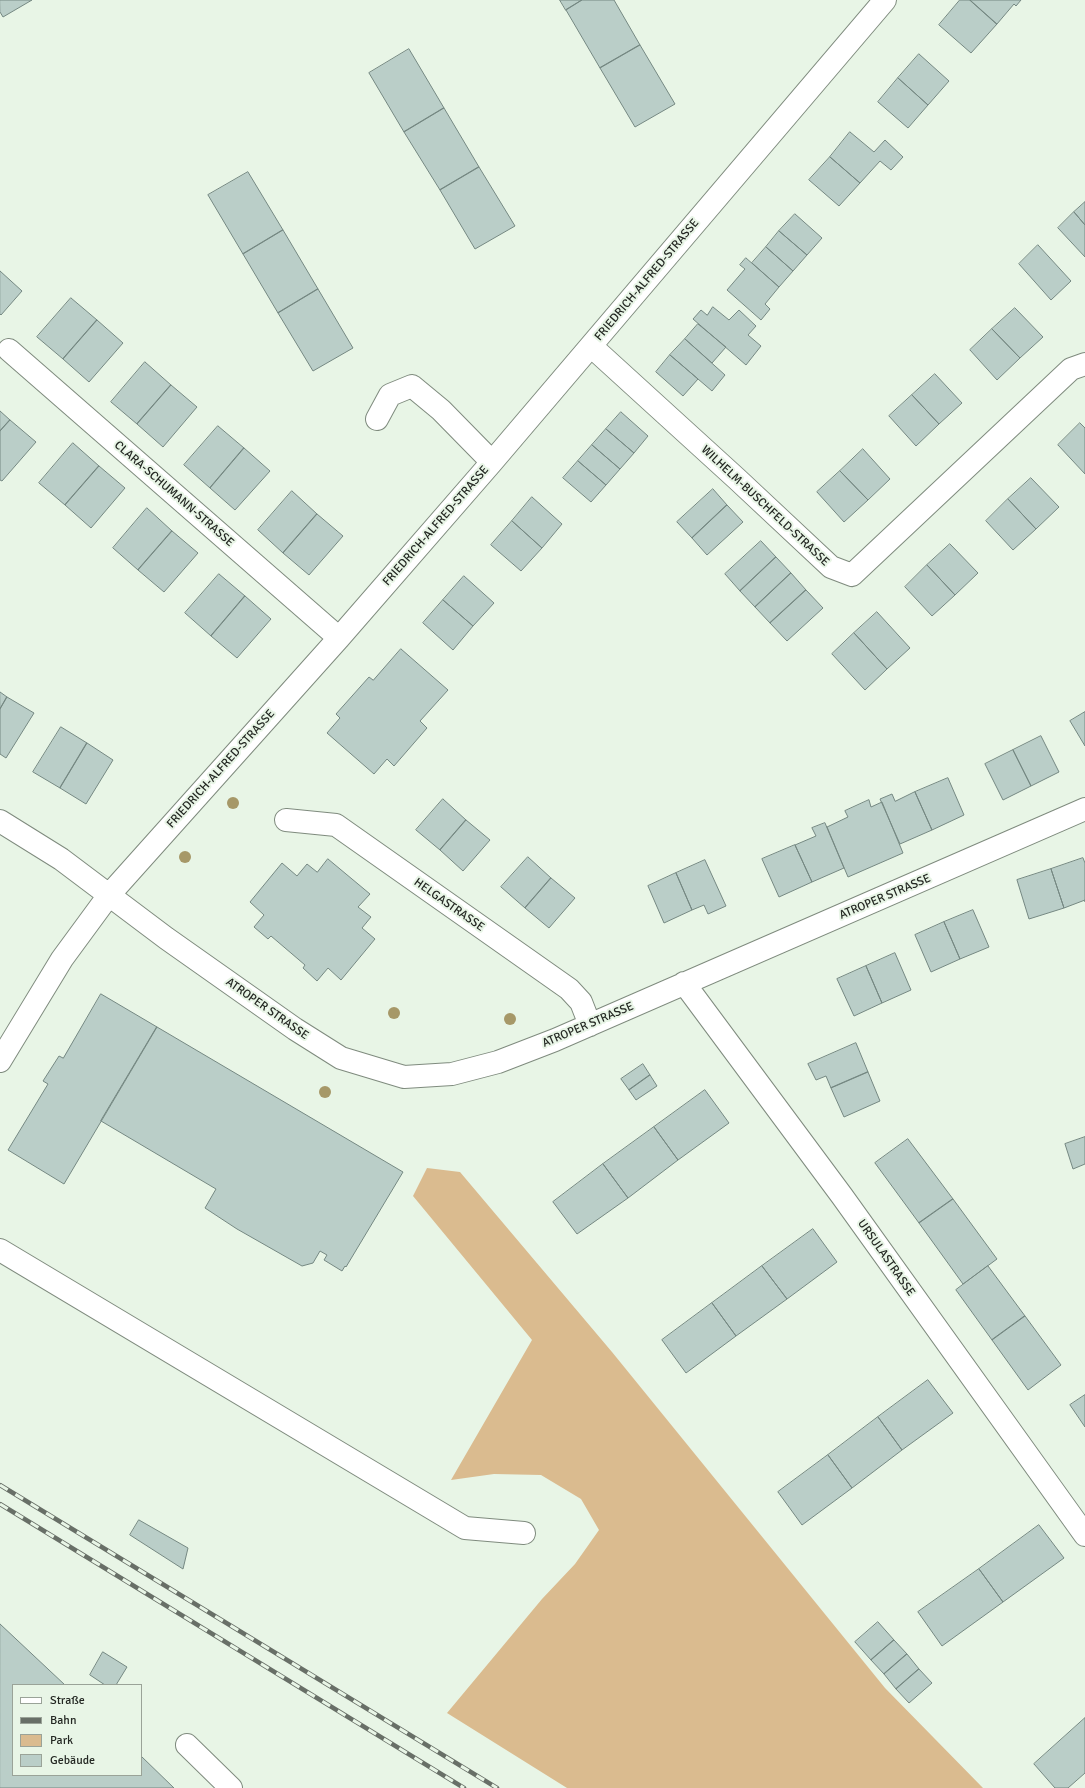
<!DOCTYPE html>
<html>
<head>
<meta charset="utf-8">
<style>
	body { margin:0 }
	#map { position:relative; width:1085px; height:1788px; overflow:hidden; background:#e8f5e6; font-family:Signika,sans-serif }
	canvas { display:block }
	.legend { position:absolute; left:12px; top:1684px; width:130px; height:92px; box-sizing:border-box; background:#e8f5e6; border:1px solid #9aa398; margin:0; padding:5px 7px; list-style:none; font-size:12px; color:#242823 }
	.legend li { display:flex; align-items:center; gap:8px; height:20px }
	.legend b { width:20px; border:1px solid #9aa398 }
</style>
</head>
<body>
<div id="map">
<canvas width="1085" height="1788"></canvas>
<ul class="legend">
<li><b style="height:5px;background:#fff"></b>Straße</li>
<li><b style="height:5px;background:#686f67"></b>Bahn</li>
<li><b style="height:11px;background:#dabb8f"></b>Park</li>
<li><b style="height:11px;background:#bacec8"></b>Gebäude</li>
</ul>
</div>
<script>
const g = document.querySelector('canvas').getContext('2d');
g.lineJoin = 'round';
function fillPath(path, color) {
  g.fillStyle = color;
  g.fill(path, 'evenodd');
}
function strokePath(path, color, width, dash) {
  g.strokeStyle = color;
  g.lineWidth = width;
  g.lineCap = dash ? 'butt' : 'round';
  g.setLineDash(dash || []);
  g.stroke(path);
}
function label(font, color, halo, rows, align = 'center') {
  g.font = font + ' Signika,sans-serif';
  g.lineWidth = 4;
  g.setLineDash([]);
  g.textBaseline = 'middle';
  g.strokeStyle = halo;
  g.fillStyle = color;
  for (const [text, x, y, turn = 0] of rows) {
    g.save();
    g.translate(x, y);
    g.rotate((+turn || 0) * Math.PI / 180);
    g.textAlign = isNaN(turn) ? turn : align;
    if (halo) g.strokeText(text, 0, 0);
    g.fillText(text, 0, 0);
    g.restore();
  }
}
fillPath(new Path2D(`
	M427,1168L460,1172L612,1352L885,1688L983,1788H567L447,1713L542,1599L575,1564L599,1530L581,1499L541,1475L494,1474L451,1480L532,1340L413,1196Z`), '#dabb8f');
const building = new Path2D(`
	M0,0H32L3,17L0,12Z
	M560,0H582L566,10Z
	M582,0H614L640,45L600,68L566,10Z
	M960,0H970L997,24L971,53L939,25Z
	M970,0H1021L1016,6L1014,4L997,24Z
	M640,45L675,104L635,127L600,68Z
	M409,49L444,108L404,132L369,73Z
	M919,54L949,81L928,105L898,78Z
	M898,78L928,105L908,128L878,102Z
	M444,108L479,167L440,190L404,132Z
	M850,132L874,152L885,140L903,157L891,170L880,161L860,183L830,157Z
	M830,157L860,183L839,206L809,180Z
	M479,167L515,226L475,249L440,190Z
	M248,172L283,230L243,254L208,195Z
	M1085,202V225L1074,212Z
	M1074,212L1085,225V257L1058,228Z
	M795,214L822,238L807,255L779,231Z
	M283,230L318,289L278,313L243,254Z
	M779,231L807,255L793,271L766,247Z
	M1038,245L1071,281L1051,300L1019,264Z
	M766,247L793,271L779,287L752,263Z
	M746,258L779,287L765,304L770,309L761,320L727,290L745,269L740,265Z
	M0,271L22,291L1,315L0,314Z
	M318,289L353,348L313,371L278,313Z
	M71,298L97,320L63,359L37,337Z
	M713,307L729,320L739,310L756,326L748,335L761,346L746,365L693,319L701,310L707,315Z
	M1015,308L1043,337L1020,358L992,329Z
	M97,320L123,343L89,382L63,359Z
	M698,324L726,347L712,363L685,339Z
	M992,329L1020,358L997,380L970,350Z
	M685,339L725,375L712,391L670,355Z
	M670,355L698,379L683,396L656,372Z
	M145,362L171,385L137,424L111,402Z
	M935,374L962,403L939,424L912,395Z
	M171,385L197,407L163,447L137,424Z
	M912,395L939,424L916,446L889,416Z
	M0,411L10,420L0,431Z
	M621,412L648,436L634,453L606,429Z
	M10,420L36,442L2,481L0,480V431Z
	M1080,423L1085,428V474L1058,445Z
	M218,426L244,448L210,488L184,465Z
	M606,429L634,453L620,469L592,445Z
	M73,443L99,466L65,505L39,483Z
	M592,445L620,469L606,485L578,461Z
	M244,448L270,471L235,510L210,488Z
	M863,449L890,479L868,500L840,471Z
	M578,461L606,485L591,502L563,478Z
	M99,466L125,488L91,528L65,505Z
	M840,471L868,500L844,522L817,492Z
	M1031,478L1059,507L1036,529L1008,499Z
	M713,489L727,505L692,538L677,522Z
	M292,491L317,514L283,553L258,530Z
	M532,497L562,524L542,548L512,521Z
	M1008,499L1036,529L1013,550L986,521Z
	M727,505L743,522L707,555L692,538Z
	M147,508L172,531L138,570L113,548Z
	M317,514L343,536L309,575L283,553Z
	M512,521L542,548L521,571L491,545Z
	M172,531L198,553L164,592L138,570Z
	M761,541L776,557L740,591L725,574Z
	M950,544L978,573L955,595L927,565Z
	M776,557L791,573L755,607L740,591Z
	M927,565L955,595L932,616L905,587Z
	M791,573L806,590L770,623L755,607Z
	M219,574L245,596L211,636L185,613Z
	M464,576L494,603L473,626L443,600Z
	M806,590L823,608L787,641L770,623Z
	M245,596L271,619L237,658L211,636Z
	M443,600L473,626L453,650L423,623Z
	M877,612L910,648L887,669L854,633Z
	M854,633L887,669L865,690L832,654Z
	M401,649L448,690L420,721L427,728L394,766L387,759L374,774L327,733L340,718L336,714L369,677L373,680Z
	M0,692L7,697L0,709Z
	M7,697L34,713L6,758L0,754V709Z
	M1085,712V746L1070,721Z
	M61,727L87,743L60,788L33,772Z
	M1041,736L1059,772L1031,786L1013,750Z
	M87,743L113,760L86,804L60,788Z
	M1013,750L1031,786L1003,800L985,764Z
	M948,778L964,815L932,830L915,792Z
	M915,792L932,830L900,844L880,799L892,794L895,801Z
	M443,799L466,820L440,850L416,830Z
	M869,800L871,807L882,802L903,853L848,877L827,827L848,817L845,811Z
	M466,820L490,840L463,871L440,850Z
	M825,823L844,868L812,882L795,845L816,836L812,828Z
	M795,845L812,882L779,897L762,859Z
	M528,857L551,878L525,908L501,887Z
	M1083,858L1085,863V902V900L1064,908L1051,869Z
	M328,859L370,894L358,907L371,917L362,928L375,939L341,980L328,968L317,981L303,968L305,965L271,936L268,939L254,927L264,915L250,902L282,863L297,876L307,864L317,872Z
	M705,860L726,906L708,914L704,905L692,910L676,873Z
	M1051,869L1064,908L1029,919L1017,880Z
	M676,873L692,910L664,923L648,886Z
	M551,878L575,898L549,928L525,908Z
	M973,910L989,947L960,959L944,922Z
	M944,922L960,959L931,972L915,935Z
	M895,953L911,990L882,1003L866,966Z
	M866,966L882,1003L854,1016L837,979Z
	M101,994L157,1027L64,1184L8,1150L48,1084L43,1081L59,1056L63,1058Z
	M157,1027L403,1172L346,1267L345,1266L342,1271L324,1260L327,1255L320,1251L313,1263L302,1266L237,1229L205,1208L216,1189L101,1121Z
	M856,1043L868,1072L831,1088L826,1076L816,1080L808,1064Z
	M643,1064L650,1075L629,1090L621,1079Z
	M868,1072L880,1101L844,1117L831,1088Z
	M650,1075L657,1086L636,1100L629,1090Z
	M705,1090L729,1123L678,1160L654,1127Z
	M654,1127L678,1160L628,1198L603,1164Z
	M1085,1137V1164L1073,1169L1065,1144Z
	M908,1139L953,1199L919,1223L875,1163Z
	M603,1164L628,1198L577,1234L553,1202Z
	M953,1199L997,1259L963,1284L919,1223Z
	M813,1229L837,1262L787,1299L762,1266Z
	M762,1266L787,1299L736,1336L712,1303Z
	M988,1266L1025,1316L992,1340L956,1290Z
	M712,1303L736,1336L686,1373L662,1340Z
	M1025,1316L1061,1365L1028,1390L992,1340Z
	M928,1380L953,1413L902,1450L878,1417Z
	M1085,1395V1427L1070,1405Z
	M878,1417L902,1450L852,1488L828,1455Z
	M828,1455L852,1488L802,1525L778,1492Z
	M139,1520L188,1548L183,1569L130,1535Z
	M1039,1525L1064,1558L1003,1602L979,1569Z
	M979,1569L1003,1602L942,1646L918,1612Z
	M878,1622L894,1640L871,1660L855,1642Z
	M0,1624L65,1685H13V1775H141V1756L174,1788H0Z
	M894,1640L907,1654L884,1674L871,1660Z
	M103,1652L127,1667L116,1685H105L90,1675Z
	M907,1654L919,1669L896,1689L884,1674Z
	M919,1669L932,1683L909,1703L896,1689Z
	M1085,1718V1773L1068,1788H1055L1034,1764Z`);
fillPath(building, '#bacec8');
strokePath(building, '#758882', 1);
const minor = new Path2D(`
	M591,346L737,479L831,567L852,575L1071,369L1085,364
	M9,350L339,638
	M377,419L390,395L412,386L441,410L492,462
	M286,820L336,825L569,989L581,1002L590,1025
	M0,821L61,859L166,938L295,1029L341,1058L404,1077L452,1074L498,1062L555,1040L1085,809
	M684,983L842,1196L1085,1535
	M0,1061L62,959L109,895L339,638L492,462L885,0
	M0,1250L465,1528L524,1533
	M187,1745L231,1788`);
strokePath(minor, '#7f8b7e', 24);
strokePath(minor, '#fff', 22);
const rail = new Path2D(`
	M0,1485L497,1788
	M0,1504L464,1788`);
strokePath(rail, '#686f67', 4.5);
strokePath(rail, '#e8f5e6', 3, [9]);
g.fillStyle = '#a69868';
for (const [x, y] of [
	[233,803],
	[185,857],
	[394,1013],
	[510,1019],
	[325,1092]
]) {
  g.beginPath();
  g.arc(x, y, 6, 0, 2 * Math.PI);
  g.fill();
}
label('12px', '#242823', '#e8f5e6', [
	["FRIEDRICH-ALFRED-STRASSE",647,280,-50],
	["CLARA-SCHUMANN-STRASSE",174,494,41],
	["WILHELM-BUSCHFELD-STRASSE",765,506,43],
	["FRIEDRICH-ALFRED-STRASSE",436,526,-49],
	["FRIEDRICH-ALFRED-STRASSE",221,769,-48],
	["ATROPER STRASSE",885,897,-23],
	["HELGASTRASSE",449,905,35],
	["ATROPER STRASSE",267,1009,35],
	["ATROPER STRASSE",588,1025,-23],
	["URSULASTRASSE",886,1258,55]
]);
</script>
</body>
</html>
